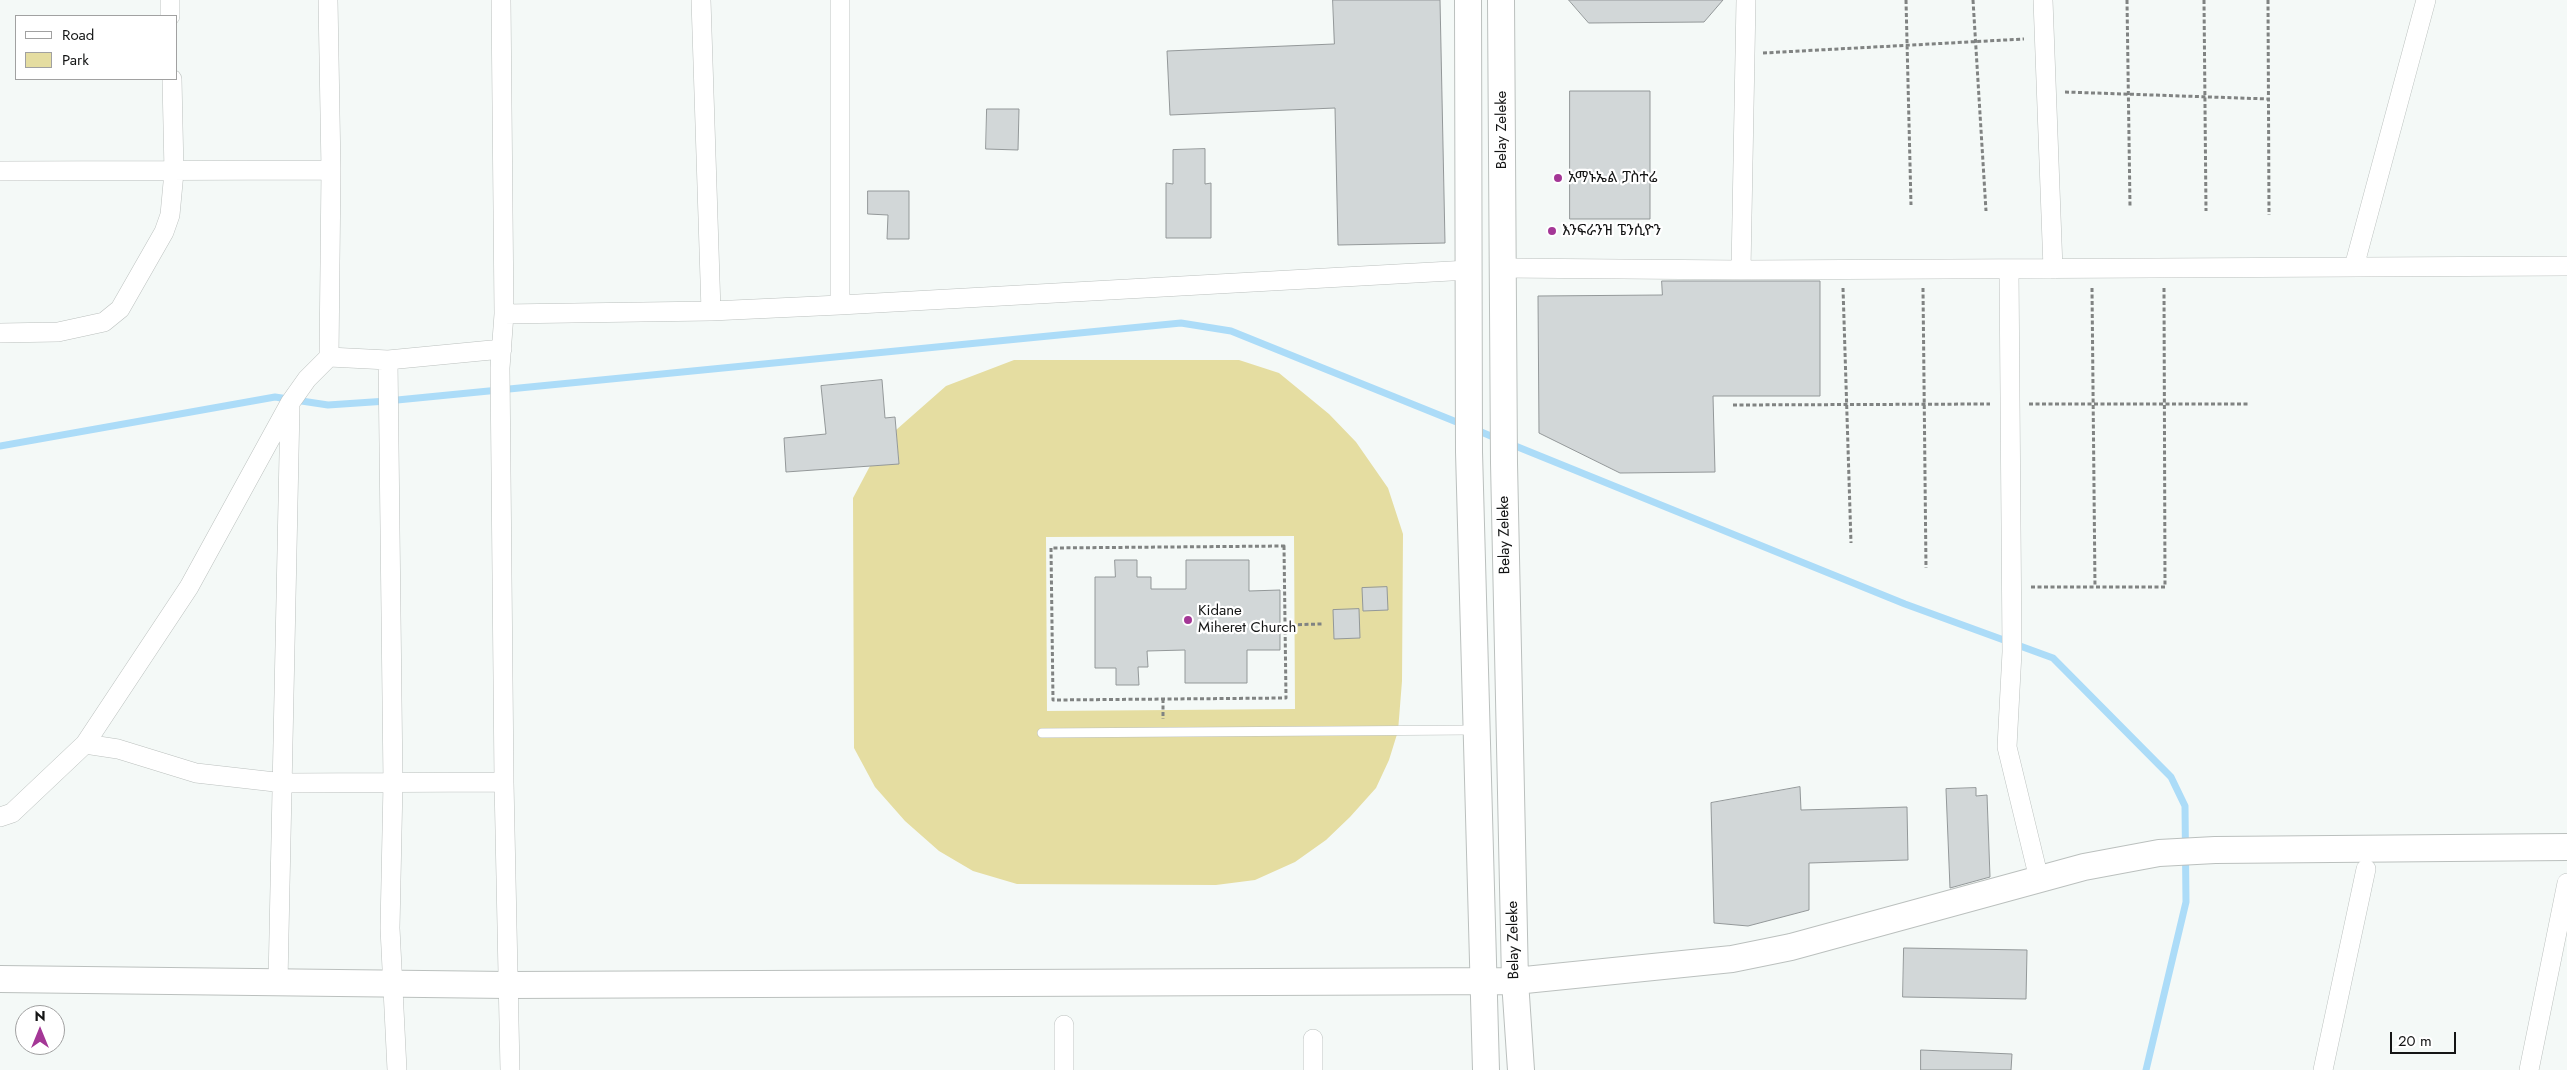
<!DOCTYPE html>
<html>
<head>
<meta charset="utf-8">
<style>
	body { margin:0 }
	#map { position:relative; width:2567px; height:1070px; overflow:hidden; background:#f4f9f7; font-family:Jost,sans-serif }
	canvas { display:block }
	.legend { position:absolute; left:15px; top:15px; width:162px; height:65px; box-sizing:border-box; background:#fff; border:1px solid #a1a1a1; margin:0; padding:6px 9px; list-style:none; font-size:15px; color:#141515 }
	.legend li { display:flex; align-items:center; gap:10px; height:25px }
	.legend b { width:25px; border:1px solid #a1a1a1 }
	.north { position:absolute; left:15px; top:1005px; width:50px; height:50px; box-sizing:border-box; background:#fff; border:1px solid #a1a1a1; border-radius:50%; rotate:0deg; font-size:14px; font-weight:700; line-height:20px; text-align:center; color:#141515 }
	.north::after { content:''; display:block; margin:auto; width:18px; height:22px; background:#a43796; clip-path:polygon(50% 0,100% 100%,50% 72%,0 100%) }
	.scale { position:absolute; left:2390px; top:1032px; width:66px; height:22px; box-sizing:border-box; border:2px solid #141515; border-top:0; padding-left:6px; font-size:15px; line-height:18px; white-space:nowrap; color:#141515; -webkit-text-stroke:4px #fff; paint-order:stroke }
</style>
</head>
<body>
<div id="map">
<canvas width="2567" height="1070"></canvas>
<ul class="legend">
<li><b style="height:6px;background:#fff"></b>Road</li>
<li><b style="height:14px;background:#e5dda1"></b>Park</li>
</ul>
<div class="north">N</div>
<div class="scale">20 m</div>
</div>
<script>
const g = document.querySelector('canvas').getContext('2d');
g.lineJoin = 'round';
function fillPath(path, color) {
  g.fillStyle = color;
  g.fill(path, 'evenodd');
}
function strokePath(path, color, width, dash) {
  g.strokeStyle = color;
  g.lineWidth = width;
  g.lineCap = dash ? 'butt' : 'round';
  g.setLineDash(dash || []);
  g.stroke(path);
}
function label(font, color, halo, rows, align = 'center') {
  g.font = font + ' Jost,"Noto Sans Ethiopic",sans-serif';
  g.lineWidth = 4.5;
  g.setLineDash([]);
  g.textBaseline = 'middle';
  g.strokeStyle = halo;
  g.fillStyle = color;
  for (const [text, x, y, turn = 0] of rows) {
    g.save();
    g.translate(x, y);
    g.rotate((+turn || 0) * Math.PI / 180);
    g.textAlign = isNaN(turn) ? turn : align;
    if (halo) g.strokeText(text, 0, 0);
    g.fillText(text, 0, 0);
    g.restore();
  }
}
fillPath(new Path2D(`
	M1014,360H1239L1279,373L1329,414L1356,442L1388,488L1403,534L1402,681L1398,731L1389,760L1376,788L1350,817L1326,840L1295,862L1255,880L1216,885L1017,884L973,871L939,851L905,821L875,787L854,748L853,498L870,466L899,463L896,430L946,386ZM1294,536L1295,709L1047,711L1046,537Z`), '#e5dda1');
strokePath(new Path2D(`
	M1474,429L1498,439
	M1508,443L1905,604L2053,658L2171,777L2185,806L2186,902L2146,1070
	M0,446L275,397L328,405L387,401L1181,323L1231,331L1464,425`), '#acdcf8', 7);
const building = new Path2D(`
	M1333,0H1440L1445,243L1338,245L1335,108L1170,115L1167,51L1334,44Z
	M1569,0H1723L1704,22L1589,23Z
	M1570,91H1650V219H1570Z
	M987,109H1019L1018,150L986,149Z
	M1205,149V184L1211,183V238H1166V183L1173,184V150Z
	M868,191H909V239H887L888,215L868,214Z
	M1662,281H1820V396H1713L1715,472L1620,473L1539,433L1538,296L1662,295Z
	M882,380L885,418L895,417L899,464L786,472L784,438L826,434L821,386Z
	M1115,560H1137V577H1151V589H1186V560H1249V591L1280,590V650H1247V683H1185V650L1147,651L1148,667H1138L1139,685H1116V668H1095V577H1115Z
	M1387,587L1388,610L1363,611L1362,588Z
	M1359,609L1360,638L1334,639L1333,610Z
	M1800,787L1801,810L1907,807L1908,860L1809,863V910L1748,926L1714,923L1711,803Z
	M1976,788V796L1987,795L1990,877L1950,888L1946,789Z
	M1904,948L2027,950L2026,999L1903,997Z
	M1921,1050L2012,1054L2011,1070H1921Z`);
fillPath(building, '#d2d7d8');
strokePath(building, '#939899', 1);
const lane = new Path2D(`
	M1042,733L1473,730`);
const street = new Path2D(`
	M170,0V16
	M501,0L504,314L500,368L504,782L510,1070
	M701,0L711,311
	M840,0V305
	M2043,0L2053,269
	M0,171L331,170
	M2354,267L2426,0
	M1502,268L1741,270L2567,266
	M2009,269L2012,652L2007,747L2039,879
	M1741,270L1746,0
	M504,314L711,311L840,305L1469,270
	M0,333L58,332L104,322L120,309L164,232L170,215L174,172L172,79
	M329,357L388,360L502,349
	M388,360L393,783L390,928L397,1070
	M85,744L118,749L196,773L284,783L504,782
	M0,817L12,813L85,744L189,587L290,403L307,379L329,357L331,170L328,0
	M278,982L290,406
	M1313,1039V1070
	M1064,1070V1025
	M2323,1070L2366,869
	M2529,1070L2567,883`);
const secondary = new Path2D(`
	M1468,0L1469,452L1486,1070
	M1501,0L1504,463L1515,981L1521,1070
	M0,979L508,985L1515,981L1732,959L1791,947L2084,867L2159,853L2215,850L2567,847`);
strokePath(lane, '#bbc0be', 10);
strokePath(street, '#bbc0be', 20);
strokePath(secondary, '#bbc0be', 28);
strokePath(new Path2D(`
	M1906,0L1911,205
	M1973,0L1986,211
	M2127,0L2130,206
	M2204,0L2206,211
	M2268,0L2269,215
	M1763,53L2024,39
	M2065,92L2269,99
	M1843,288L1851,543
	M1923,288L1926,568
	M2092,288L2095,587
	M2029,404H2249
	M1733,405L1990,404
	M1284,546L1286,698L1053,700L1051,548Z
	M2031,587H2165L2164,287
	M1285,625L1322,624
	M1163,699V719`), '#808382', 3, [4, 2.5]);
strokePath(lane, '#fff', 9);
strokePath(street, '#fff', 19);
strokePath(secondary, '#fff', 26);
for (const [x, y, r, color] of [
	[1558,178,5,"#a43796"],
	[1552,231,5,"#a43796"],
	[1188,620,5,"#a43796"]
]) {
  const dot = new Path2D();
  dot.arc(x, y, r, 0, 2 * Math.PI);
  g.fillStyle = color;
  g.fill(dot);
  strokePath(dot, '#fff', 2);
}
label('15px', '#141515', '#fff', [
	["Belay Zeleke",1502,130,-90],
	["Belay Zeleke",1505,535,-91],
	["Belay Zeleke",1514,940,-91]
]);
label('15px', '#141515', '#fff', [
	["አማኑኤል ፓስተሬ",1568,178],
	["እንፍራንዝ ፔንሲዮን",1562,231],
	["Kidane",1198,611],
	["Miheret Church",1198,628]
], 'left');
</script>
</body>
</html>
